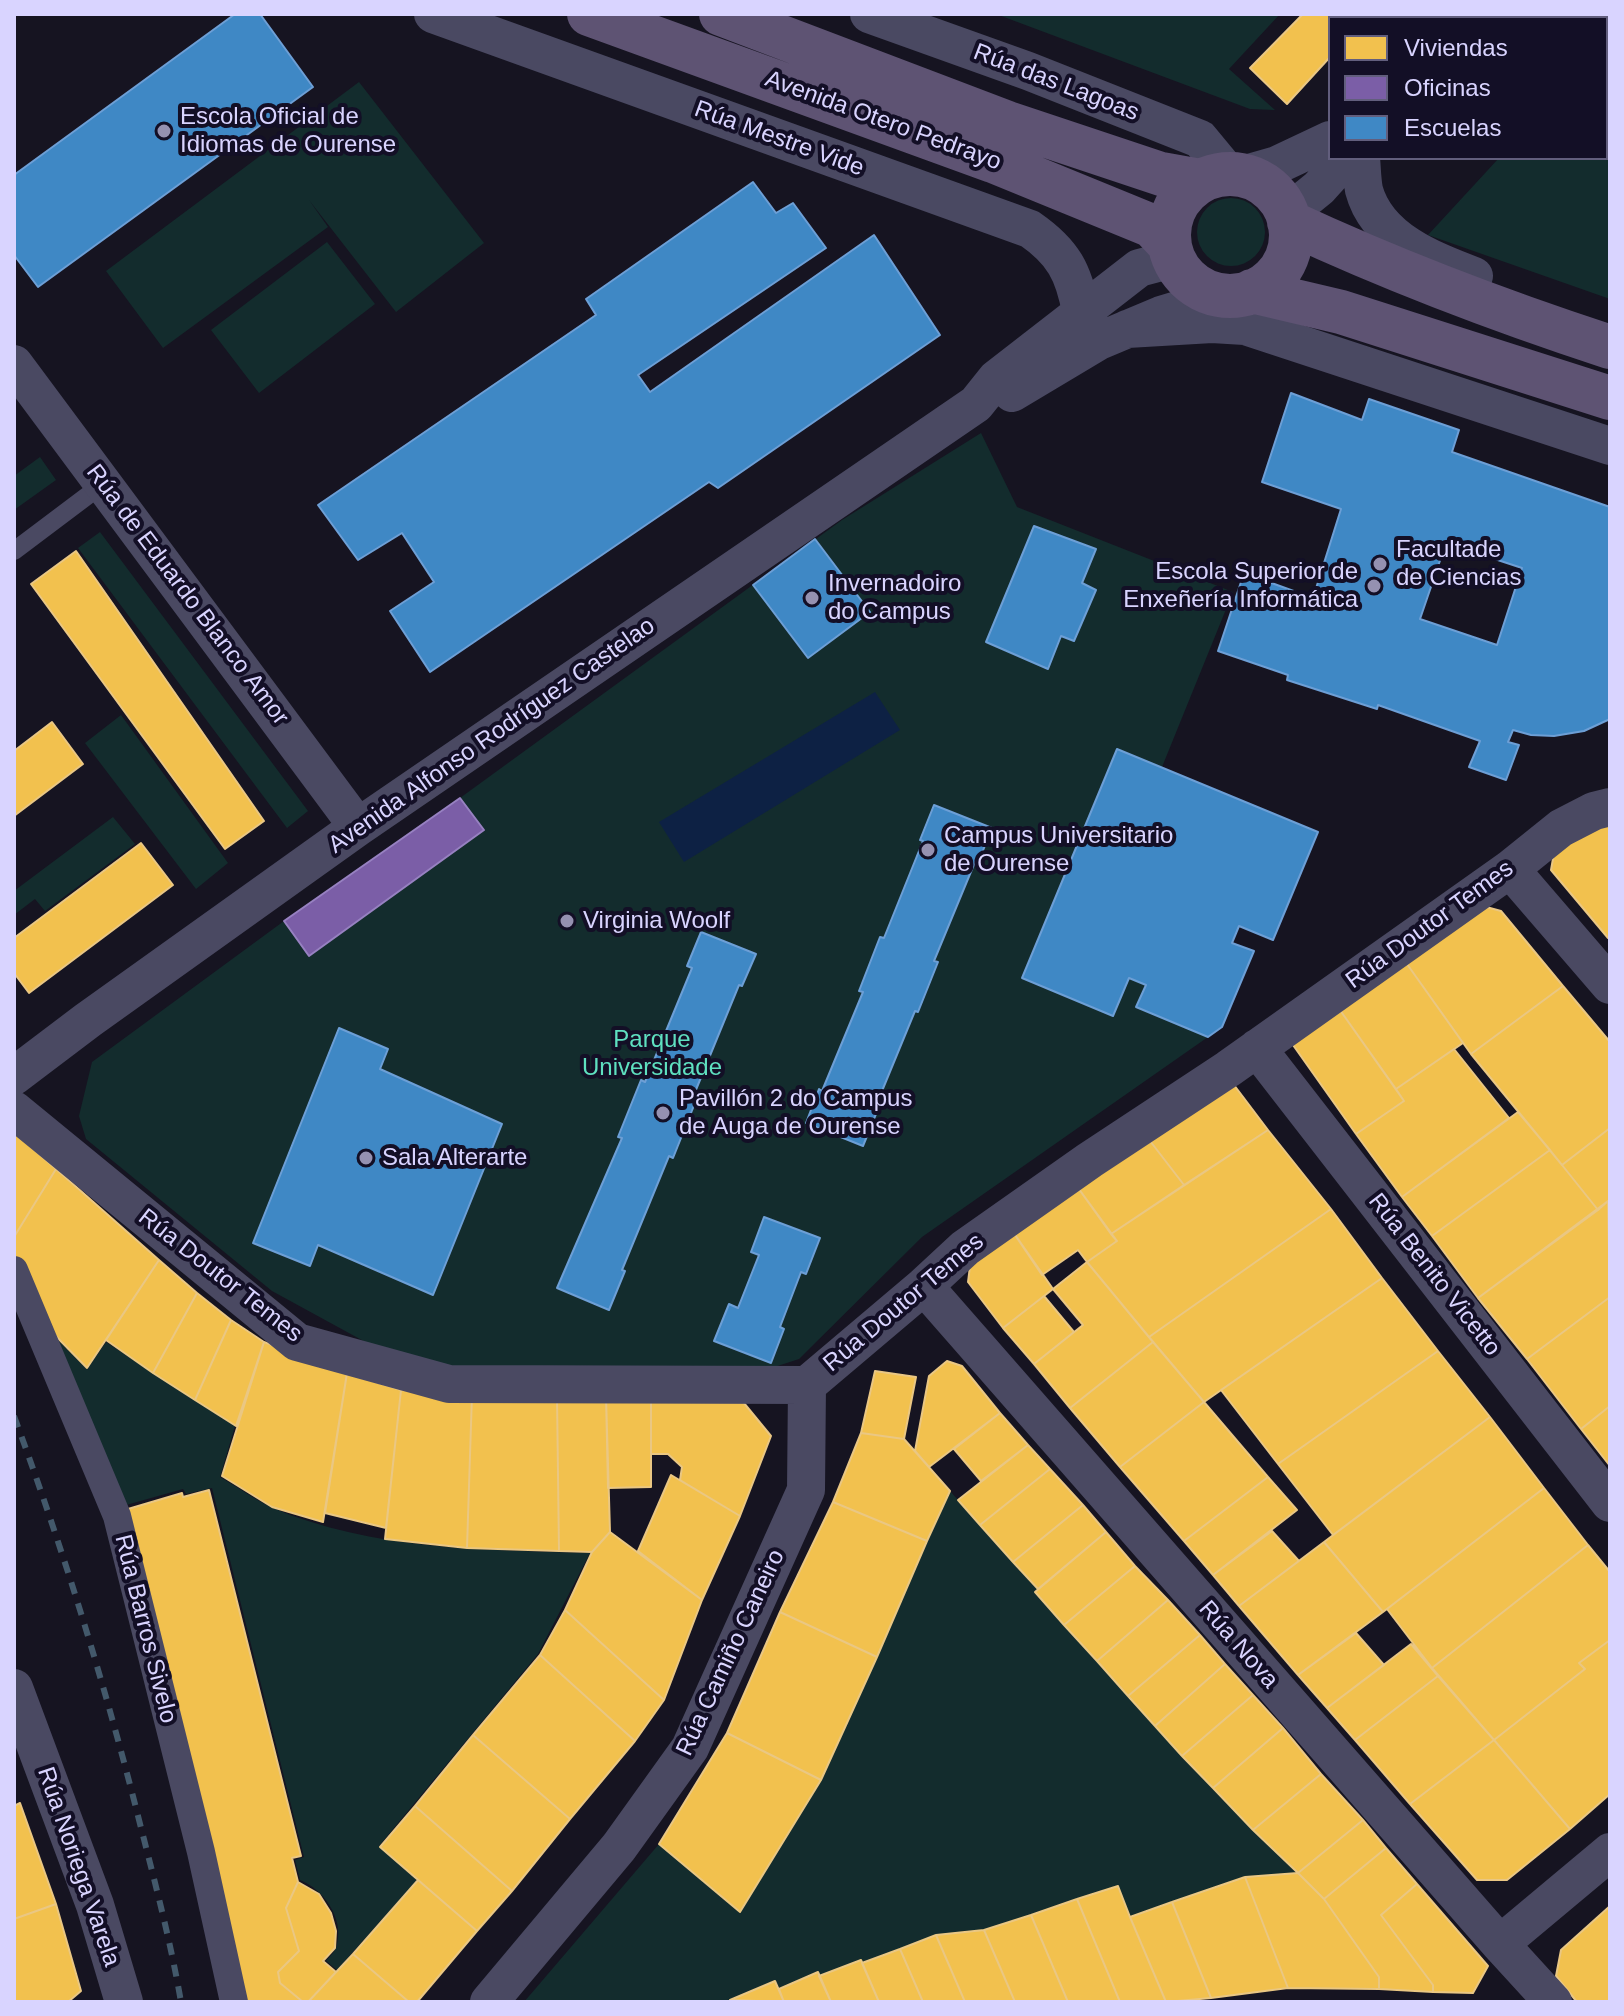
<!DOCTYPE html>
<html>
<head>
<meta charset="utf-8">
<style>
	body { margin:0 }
	#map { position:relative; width:1624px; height:2016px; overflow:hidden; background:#161421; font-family:Arial,sans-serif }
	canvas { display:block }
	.frame { position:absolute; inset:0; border:16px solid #d9d4ff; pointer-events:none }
	.legend { position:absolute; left:1328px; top:16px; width:280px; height:144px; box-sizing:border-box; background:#130f26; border:2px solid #625e7d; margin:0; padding:10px 14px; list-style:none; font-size:24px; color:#d9d4ff }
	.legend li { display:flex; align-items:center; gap:16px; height:40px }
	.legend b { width:40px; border:2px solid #625e7d }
</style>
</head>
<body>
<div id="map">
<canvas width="1624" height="2016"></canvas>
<div class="frame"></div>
<ul class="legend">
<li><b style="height:22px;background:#f2c14e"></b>Viviendas</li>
<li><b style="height:22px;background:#7b5ea7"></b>Oficinas</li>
<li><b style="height:22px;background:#3f88c5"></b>Escuelas</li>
</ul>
</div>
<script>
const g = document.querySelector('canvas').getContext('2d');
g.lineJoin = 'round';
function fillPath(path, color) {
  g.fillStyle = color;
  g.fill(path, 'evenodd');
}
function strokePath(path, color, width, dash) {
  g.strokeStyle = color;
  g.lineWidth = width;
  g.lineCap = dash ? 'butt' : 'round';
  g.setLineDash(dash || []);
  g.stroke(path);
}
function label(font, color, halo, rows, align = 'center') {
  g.font = font + ' Arial,sans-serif';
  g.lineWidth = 8;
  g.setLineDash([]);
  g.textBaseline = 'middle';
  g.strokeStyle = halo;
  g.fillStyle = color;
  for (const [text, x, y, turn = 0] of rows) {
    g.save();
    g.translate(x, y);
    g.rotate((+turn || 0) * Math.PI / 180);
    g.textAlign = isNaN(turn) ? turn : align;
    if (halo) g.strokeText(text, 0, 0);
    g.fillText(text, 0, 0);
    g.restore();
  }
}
fillPath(new Path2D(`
	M996,14H1280L1229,69L1275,110L1250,109Z
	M1610,39V299L1428,235L1499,158H1606V43Z
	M359,82L484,243L396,312L309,200L328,227L163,348L106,271Z
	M1197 232a34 34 0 1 1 68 0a34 34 0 1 1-68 0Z
	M327,242L375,304L259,393L211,330Z
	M981,433L1017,507L1233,592L1162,767L1116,750L1022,978L1113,1016L1129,978L1146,985L1137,1007L1208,1037L922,1237L799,1359L753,1374L445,1368L380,1350L272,1291L86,1139L79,1116L92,1062L284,921L460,798L842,520Z
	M40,457L56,480L14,510V476Z
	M100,532L308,811L287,828L78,548Z
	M121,715L228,863L196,889L85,743Z
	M113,817L135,844L45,911L35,899L14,915V891Z
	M45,1327L87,1369L106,1342L235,1426L220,1477C238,1487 255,1500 273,1508C371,1550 486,1550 590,1553L538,1654L379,1846L417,1880L337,1970L326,1961C330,1956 336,1951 337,1944C344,1918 323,1889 300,1880L295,1860L304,1857L212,1488L186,1494L183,1489L119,1507Z
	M950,1491L1038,1589L1036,1593L1155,1726L1298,1873L1245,1877L1130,1917L1117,1887L984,1930L936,1935L862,1963L860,1960L819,1976L817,1972L779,1989L774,1981L725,2002H524L659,1844L740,1912L821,1780Z`), '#132c2d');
fillPath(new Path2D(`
	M875,692L900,730L684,862L659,822Z`), '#0d2144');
const homes = new Path2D(`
	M1303,14H1336L1340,18H1330V57L1287,104L1250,68Z
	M1506,14H1609L1610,18L1606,22V18H1503Z
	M76,551L264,821L225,849L31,584Z
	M52,722L83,764L14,816V751Z
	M1610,816V936L1608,938L1551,870L1554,853Z
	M141,843L173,885L29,993L14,973V938Z
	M1479,905L1501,911L1563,986L1471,1054L1402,957Z
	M1402,957L1463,1043L1396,1089L1335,1003Z
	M1563,986L1610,1042V1128L1562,1165L1471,1054Z
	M1335,1003L1404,1101L1356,1134L1293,1045Z
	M1454,1049L1509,1118L1402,1197L1356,1134L1404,1101L1396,1089Z
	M1231,1081L1268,1130L1184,1185L1147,1137Z
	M1518,1112L1550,1150L1432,1236L1402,1197Z
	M1610,1128V1203L1608,1201L1598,1210L1562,1165Z
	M1268,1130L1331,1209L1149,1337L1087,1262L1117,1241L1111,1234Z
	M14,1132L56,1169L14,1237Z
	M1147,1137L1184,1185L1111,1234L1076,1185Z
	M1550,1150L1598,1210L1478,1298L1432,1236Z
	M56,1169L159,1260L87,1368L45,1325L14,1254V1237Z
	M1076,1185L1117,1241L1087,1262L1078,1250L1042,1275L1011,1229Z
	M1608,1201L1610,1297L1527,1359L1478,1298Z
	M1331,1209L1382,1278L1204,1402L1149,1337Z
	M1011,1229L1053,1289L1003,1328L968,1282L971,1258Z
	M159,1260L197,1293L153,1373L106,1340Z
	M1087,1262L1153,1342L1070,1408L1034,1364L1083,1325L1053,1289Z
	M1382,1278L1438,1351L1278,1464L1221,1390Z
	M197,1293L231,1320L195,1400L153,1373Z
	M1044,1296L1074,1332L1034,1364L1003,1328Z
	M1610,1297V1406L1581,1429L1527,1359Z
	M231,1320L264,1342L236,1426L195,1400Z
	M264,1342L347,1373L323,1522L272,1507L222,1476Z
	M1153,1342L1204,1402L1120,1467L1070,1408Z
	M1438,1351L1490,1417L1333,1535L1278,1464Z
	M947,1361L962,1366L1000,1413L929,1467L915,1451L929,1376Z
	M875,1371L916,1377L904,1439L861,1433Z
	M347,1373L401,1390L386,1528L325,1513Z
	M401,1390L472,1394L467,1548L385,1539Z
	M472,1394L557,1396L559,1551L467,1548Z
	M557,1396H606L610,1532L592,1552L559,1551Z
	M606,1396H651V1487L608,1488Z
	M651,1396L739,1397L771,1436L740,1516L680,1480L682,1467L668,1454H651Z
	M1204,1402L1268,1477L1184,1541L1120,1467Z
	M1610,1406V1466L1581,1429Z
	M1000,1413L1028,1445L981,1481L954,1449Z
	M1490,1417L1544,1488L1383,1612L1324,1542Z
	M861,1433L904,1439L950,1491L927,1541L833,1502Z
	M1028,1445L1050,1469L980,1525L958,1500Z
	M1050,1469L1083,1505L1013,1562L980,1525Z
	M671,1475L740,1516L702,1600L638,1551Z
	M1268,1477L1297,1510L1213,1575L1184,1541Z
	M1544,1488L1588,1545L1432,1668L1387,1609Z
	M209,1490L301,1856L292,1858L298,1882L286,1908L299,1951L278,1972L280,1983L303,2002H242L128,1509L182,1493L183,1497Z
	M833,1502L927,1541L877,1657L780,1612Z
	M1083,1505L1106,1532L1038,1589L1013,1562Z
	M1272,1531L1299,1561L1239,1606L1213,1575Z
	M610,1532L702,1600L664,1700L565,1610L592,1552Z
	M1106,1532L1135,1566L1064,1625L1035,1592Z
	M1324,1542L1383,1612L1298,1675L1239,1606Z
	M1588,1545L1610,1572V1640L1579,1663L1585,1669L1494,1740L1432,1668Z
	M1135,1566L1168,1600L1097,1661L1064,1625Z
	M1168,1600L1200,1635L1128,1696L1097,1661Z
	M565,1610L664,1700L635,1741L540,1655Z
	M780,1612L877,1657L821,1780L727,1733Z
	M1356,1633L1384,1665L1327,1708L1298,1675Z
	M1200,1635L1225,1664L1155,1726L1128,1696Z
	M1610,1640V1794L1570,1829L1494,1740L1585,1669L1579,1663Z
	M1411,1644L1438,1676L1355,1740L1327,1708Z
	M540,1655L635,1741L570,1819L473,1735Z
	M1225,1664L1253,1695L1182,1756L1155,1726Z
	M1438,1676L1494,1740L1410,1804L1355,1740Z
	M1253,1695L1283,1728L1213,1788L1182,1756Z
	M1283,1728L1321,1774L1253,1830L1213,1788Z
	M727,1733L821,1780L740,1912L659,1844Z
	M473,1735L570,1819L512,1891L415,1806Z
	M1494,1740L1570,1829L1507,1880H1477L1410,1804Z
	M1321,1774L1363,1820L1298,1873L1253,1830Z
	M20,1803L56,1904L14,1919V1806Z
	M415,1806L512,1891L477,1931L380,1847Z
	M1363,1820L1386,1848L1324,1899L1298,1873Z
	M1386,1848L1417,1884L1381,1915L1433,1985V1992L1379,1989V1977L1324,1899Z
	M1298,1873L1324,1899L1379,1977V1989L1288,1988L1245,1877Z
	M1245,1877L1288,1988L1211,1998L1172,1902Z
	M418,1880L477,1931L417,2002H409L353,1954Z
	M298,1882L319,1894L331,1913L336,1931L335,1948L323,1961L336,1972L308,2002H303L280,1983L278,1972L299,1951L286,1908Z
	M1417,1884L1488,1966L1473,1993L1433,1992V1985L1381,1915Z
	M1118,1886L1130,1917L1166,2002H1120L1077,1899Z
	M1077,1899L1120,2002H1068L1031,1915Z
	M1172,1902L1211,1998L1166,2002L1130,1917Z
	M56,1904L81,1991L68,2002H14V1919Z
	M1610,1906V2002H1577L1556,1976L1561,1950Z
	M1031,1915L1068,2002H1015L984,1930Z
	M984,1930L1015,2002H965L936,1935Z
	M936,1935L965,2002H923L900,1949Z
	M900,1949L923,2002H879L862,1963Z
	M353,1954L409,2002H308Z
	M861,1960L879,2002H831L819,1976Z
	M818,1972L831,2002H784L779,1989Z
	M775,1981L784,2002L730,2000Z`);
fillPath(homes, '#f2c14e');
strokePath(homes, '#eac783', 2);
const offices = new Path2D(`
	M460,798L484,830L309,956L284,921Z`);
fillPath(offices, '#7b5ea7');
strokePath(offices, '#9781c1', 2);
const schools = new Path2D(`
	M235,14H260L313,87L38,287L14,255V175Z
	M753,182L776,213L793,203L826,248L638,375L650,392L874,235L940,335L718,488L709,482L430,672L390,611L434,582L402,533L358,560L318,505L596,315L586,299Z
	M1291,393L1362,420L1369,399L1459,430L1452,452L1610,507V719L1584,731L1554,736L1531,735L1513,730L1508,742L1519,745L1506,780L1469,767L1480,741L1378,705L1377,709L1287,680L1288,675L1218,651L1244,573L1313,598L1341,509L1262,482ZM1446,543L1522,568L1497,645L1420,619Z
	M1034,526L1096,549L1082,583L1096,590L1074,641L1061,636L1048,669L986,642Z
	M815,539L870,612L808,658L753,585Z
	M1117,749L1318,832L1273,940L1239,926L1232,943L1254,951L1222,1027L1208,1037L1136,1007L1146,985L1129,978L1113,1016L1022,978Z
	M934,805L992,828L978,863L975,862L934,961L938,962L918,1012L915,1011L875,1108L878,1109L863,1146L806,1123L819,1089L822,1091L863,992L859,991L880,937L884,938L923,841L920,840Z
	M701,932L756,954L742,986L739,985L693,1097L697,1098L673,1158L669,1156L622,1270L625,1271L609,1310L557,1288L622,1138L618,1137L641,1080L645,1082L692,968L687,966Z
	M339,1028L388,1049L380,1069L502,1124L433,1295L318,1245L310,1266L253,1243Z
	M764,1217L820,1238L806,1274L801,1272L780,1327L784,1329L771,1363L714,1341L729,1304L738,1308L759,1255L751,1252Z`);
fillPath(schools, '#3f88c5');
strokePath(schools, '#6d9fd6', 2);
strokePath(new Path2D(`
	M14,551L103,484`), '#4a4962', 18);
strokePath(new Path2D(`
	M14,1270L117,1516L201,1852L234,2002`), '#4a4962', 28);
strokePath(new Path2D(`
	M433,14L1030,229C1063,252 1074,272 1081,312
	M869,14L1028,71L1200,139L1229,174
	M1453,18L1456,14
	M1361,158C1362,168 1362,180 1364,190C1377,239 1432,260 1474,276
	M1242,175L1277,165L1330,140
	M1287,214L1319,188L1346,158
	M1127,329L1212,324L1245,326L1610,446
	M14,364L358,827
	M1012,393L1099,341L1161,315L1224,296L1245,326
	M1510,869L1610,985
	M1257,1048L1610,1503
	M14,1076L88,1020L358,827L976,404L996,379L1139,268L1173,259
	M14,1110L297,1342L449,1384L807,1385L924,1286L965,1248L1090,1160L1228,1069L1510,869L1561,828L1594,811L1610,807
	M924,1286L1500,1944L1553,2002
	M14,1688L95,1905L124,2002
	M1500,1944L1610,1852
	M489,2002L619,1847L690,1748L806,1490L807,1385`), '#4a4962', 38);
strokePath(new Path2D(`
	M589,14L993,161L1152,226L1169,244
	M721,14L1008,123L1161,174L1200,181
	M1169 235a61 61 0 1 1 122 0a61 61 0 1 1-122 0Z
	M1289,222C1394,271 1500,311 1610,347
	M1252,291L1341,312L1610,398`), '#5e5373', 44);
strokePath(new Path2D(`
	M14,1416C62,1546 103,1678 137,1812C153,1875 170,1938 181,2002`), '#43596b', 6, [12, 10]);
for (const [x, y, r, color] of [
	[164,131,8,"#9591b1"],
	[1380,564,8,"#9591b1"],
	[1374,586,8,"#9591b1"],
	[812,598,8,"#9591b1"],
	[928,850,8,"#9591b1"],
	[567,921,8,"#9591b1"],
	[663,1113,8,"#9591b1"],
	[366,1158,8,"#9591b1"]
]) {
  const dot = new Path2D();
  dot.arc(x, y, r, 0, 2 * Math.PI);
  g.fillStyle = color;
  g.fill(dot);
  strokePath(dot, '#130f26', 3);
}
label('24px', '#d9d4ff', '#130f26', [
	["Rúa das Lagoas",1056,83,21],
	["Avenida Otero Pedrayo",883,121,20],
	["Rúa Mestre Vide",779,139,20],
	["Rúa de Eduardo Blanco Amor",187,595,53],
	["Avenida Alfonso Rodríguez Castelao",492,736,-35],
	["Rúa Doutor Temes",1430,925,-36],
	["Rúa Benito Vicetto",1434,1275,52],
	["Rúa Doutor Temes",220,1276,38],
	["Rúa Doutor Temes",904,1303,-40],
	["Rúa Barros Sivelo",145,1629,76],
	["Rúa Nova",1238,1645,49],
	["Rúa Camiño Caneiro",731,1653,-65],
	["Rúa Noriega Varela",78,1867,71]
]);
label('24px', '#d9d4ff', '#130f26', [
	["Escola Oficial de",180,117],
	["Idiomas de Ourense",180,145],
	["Facultade",1396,550],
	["de Ciencias",1396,578],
	["Escola Superior de",1358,572,"right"],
	["Enxeñería Informática",1358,600,"right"],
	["Invernadoiro",828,584],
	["do Campus",828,612],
	["Campus Universitario",944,836],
	["de Ourense",944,864],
	["Virginia Woolf",583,921],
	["Pavillón 2 do Campus",679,1099],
	["de Auga de Ourense",679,1127],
	["Sala Alterarte",382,1158]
], 'left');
label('24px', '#5fe0c0', '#130f26', [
	["Parque",652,1040],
	["Universidade",652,1068]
]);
</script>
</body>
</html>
